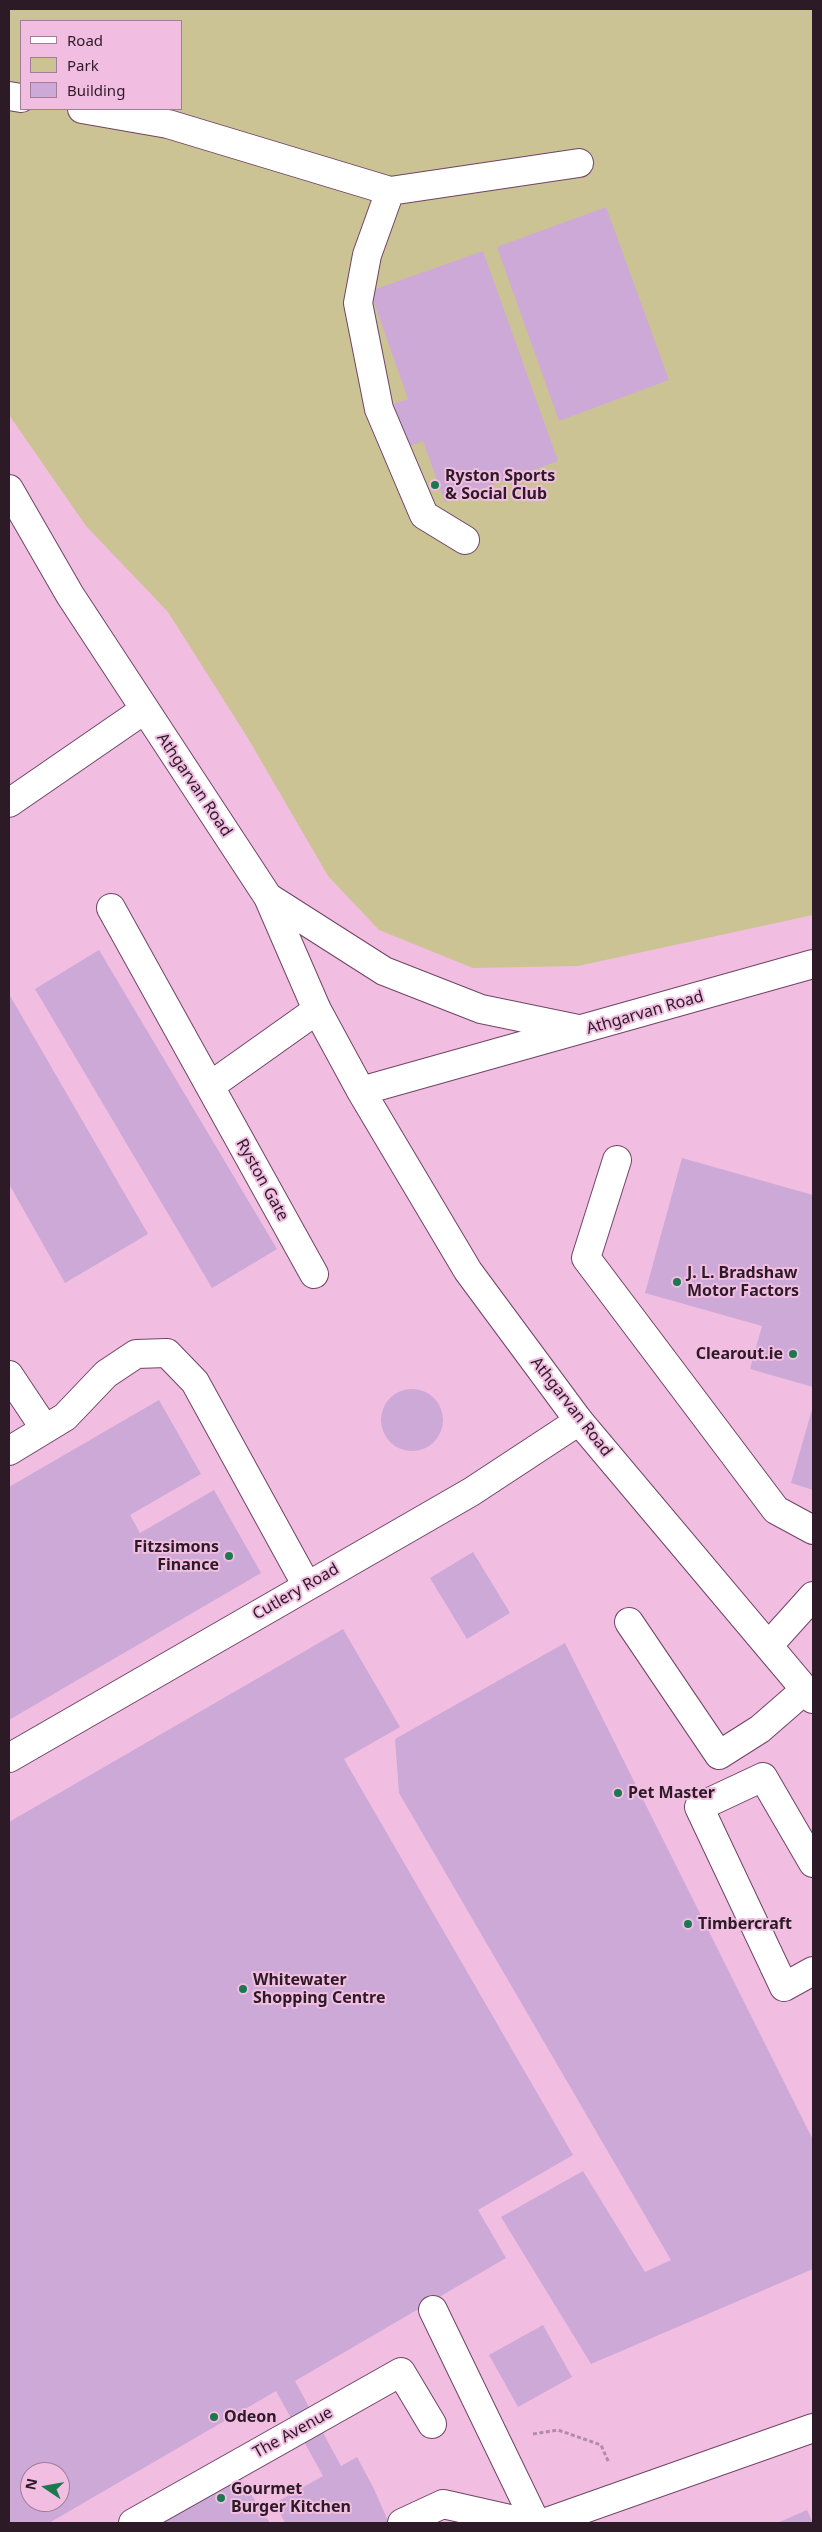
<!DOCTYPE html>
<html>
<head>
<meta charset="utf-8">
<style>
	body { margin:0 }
	#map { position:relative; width:822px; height:2532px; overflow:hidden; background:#f1bee1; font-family:"Noto Sans",sans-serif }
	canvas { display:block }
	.frame { position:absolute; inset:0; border:10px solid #2d1a27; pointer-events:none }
	.legend { position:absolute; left:20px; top:20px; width:162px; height:90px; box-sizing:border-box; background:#f1bee1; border:1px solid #a37c97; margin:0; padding:6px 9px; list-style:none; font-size:15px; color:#2d1a27 }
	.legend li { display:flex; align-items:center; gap:10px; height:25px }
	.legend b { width:25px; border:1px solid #a37c97 }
	.north { position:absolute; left:20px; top:2462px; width:50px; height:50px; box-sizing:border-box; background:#f1bee1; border:1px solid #a37c97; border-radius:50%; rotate:282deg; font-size:14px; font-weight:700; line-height:20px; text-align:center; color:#2d1a27 }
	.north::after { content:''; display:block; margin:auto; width:18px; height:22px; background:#1c784e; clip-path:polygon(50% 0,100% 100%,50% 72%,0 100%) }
</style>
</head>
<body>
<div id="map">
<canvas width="822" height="2532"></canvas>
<div class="frame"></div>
<ul class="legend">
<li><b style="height:6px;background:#fff"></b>Road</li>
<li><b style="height:14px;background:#ccc395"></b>Park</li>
<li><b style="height:14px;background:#cca9d7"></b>Building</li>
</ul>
<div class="north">N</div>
</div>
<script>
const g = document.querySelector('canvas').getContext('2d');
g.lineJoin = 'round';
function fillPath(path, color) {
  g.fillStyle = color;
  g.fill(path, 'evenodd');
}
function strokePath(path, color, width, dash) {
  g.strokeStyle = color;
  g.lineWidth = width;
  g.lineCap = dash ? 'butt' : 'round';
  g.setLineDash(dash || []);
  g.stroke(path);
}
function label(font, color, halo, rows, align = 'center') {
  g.font = font + ' "Noto Sans",sans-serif';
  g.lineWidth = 4;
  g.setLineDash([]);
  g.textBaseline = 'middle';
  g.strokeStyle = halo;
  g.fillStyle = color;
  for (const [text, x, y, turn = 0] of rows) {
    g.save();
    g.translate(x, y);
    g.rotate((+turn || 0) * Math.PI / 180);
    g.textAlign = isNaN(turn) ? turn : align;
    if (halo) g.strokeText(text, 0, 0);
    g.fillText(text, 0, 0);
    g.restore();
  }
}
fillPath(new Path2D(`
	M9,9H813V915L578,966L473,968L379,930L328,876L249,740L168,612L86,526L9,415ZM21,21H181V109H21Z`), '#ccc395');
fillPath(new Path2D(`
	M606,207L669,380L559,421L497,247Z
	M483,251L558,461L445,502L423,441L407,447L393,404L408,399L370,291Z
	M99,950L277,1249L212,1288L35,989Z
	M9,994L148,1234L65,1283L9,1184Z
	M682,1158L813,1195V1387L750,1369L762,1326L645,1293Z
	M381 1420a31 31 0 1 1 62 0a31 31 0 1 1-62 0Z
	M159,1400L201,1474L130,1515L140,1533L214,1490L261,1573L9,1720V1487Z
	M813,1406V1490L791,1483Z
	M473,1552L510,1613L467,1639L430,1578Z
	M343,1629L400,1727L344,1759L573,2155L478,2210L506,2258L295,2381L341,2466L357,2457L374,2489L389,2523H285L275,2503L323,2476L276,2391L49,2523H9V1822ZM30,2472H60V2502H30Z
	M565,1643L813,2140V2269L591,2364L501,2217L583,2171L645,2272L671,2260L399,1793L395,1739Z
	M543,2325L572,2377L518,2407L489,2355Z
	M236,2472L270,2523H143Z
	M807,2510L813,2523H777Z`), '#cca9d7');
const minor = new Path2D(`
	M9,96L21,98
	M82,109L168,124L390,191L579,163
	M390,191L367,255L358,303L379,409L424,515L465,540
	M9,803L144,710
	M111,908L314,1274
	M210,1086L317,1010
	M617,1160L586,1258L776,1510L813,1530
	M9,1375L45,1429
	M9,1451L65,1417L106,1374L136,1354L167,1353L195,1382L307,1586
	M629,1622L719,1755L760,1729L806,1689
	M769,1645L813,1596
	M9,1758L471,1492L579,1421
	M813,1863L763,1777L699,1807L784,1987L813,1971
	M433,2310L536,2523
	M133,2523L401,2372L432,2424
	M402,2523L443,2504L527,2523
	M544,2523L813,2428`);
const major = new Path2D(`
	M9,489L70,595L268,897L317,1010L361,1091L468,1271L579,1421L813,1699
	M268,897L384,971L481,1009L578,1029
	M361,1091L813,964`);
strokePath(minor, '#704464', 30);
strokePath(major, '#704464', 30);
strokePath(new Path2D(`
	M533,2434L558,2430L601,2445L609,2463`), '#b48ba7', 3, [4, 2.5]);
strokePath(minor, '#fff', 28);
strokePath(major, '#fff', 28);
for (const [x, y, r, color] of [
	[435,485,5,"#1c784e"],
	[677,1282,5,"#1c784e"],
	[793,1354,5,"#1c784e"],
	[229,1556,5,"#1c784e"],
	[618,1793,5,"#1c784e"],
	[688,1924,5,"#1c784e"],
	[243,1989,5,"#1c784e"],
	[214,2417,5,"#1c784e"],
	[221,2498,5,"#1c784e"]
]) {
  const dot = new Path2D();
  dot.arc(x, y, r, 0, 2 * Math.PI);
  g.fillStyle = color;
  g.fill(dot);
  strokePath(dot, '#f1bee1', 2);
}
label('bold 16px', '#2d1a27', '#f1bee1', [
	["Ryston Sports",445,476],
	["& Social Club",445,494],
	["J. L. Bradshaw",687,1273],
	["Motor Factors",687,1291],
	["Clearout.ie",783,1354,"right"],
	["Fitzsimons",219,1547,"right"],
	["Finance",219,1565,"right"],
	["Pet Master",628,1793],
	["Timbercraft",698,1924],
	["Whitewater",253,1980],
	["Shopping Centre",253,1998],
	["Odeon",224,2417],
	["Gourmet",231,2489],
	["Burger Kitchen",231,2507]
], 'left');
label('16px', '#2d1a27', '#f1bee1', [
	["Athgarvan Road",194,785,56],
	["Athgarvan Road",645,1013,-16],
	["Ryston Gate",262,1180,61],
	["Athgarvan Road",571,1407,52],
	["Cutlery Road",296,1592,-30],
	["The Avenue",293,2433,-29]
]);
</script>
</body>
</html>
